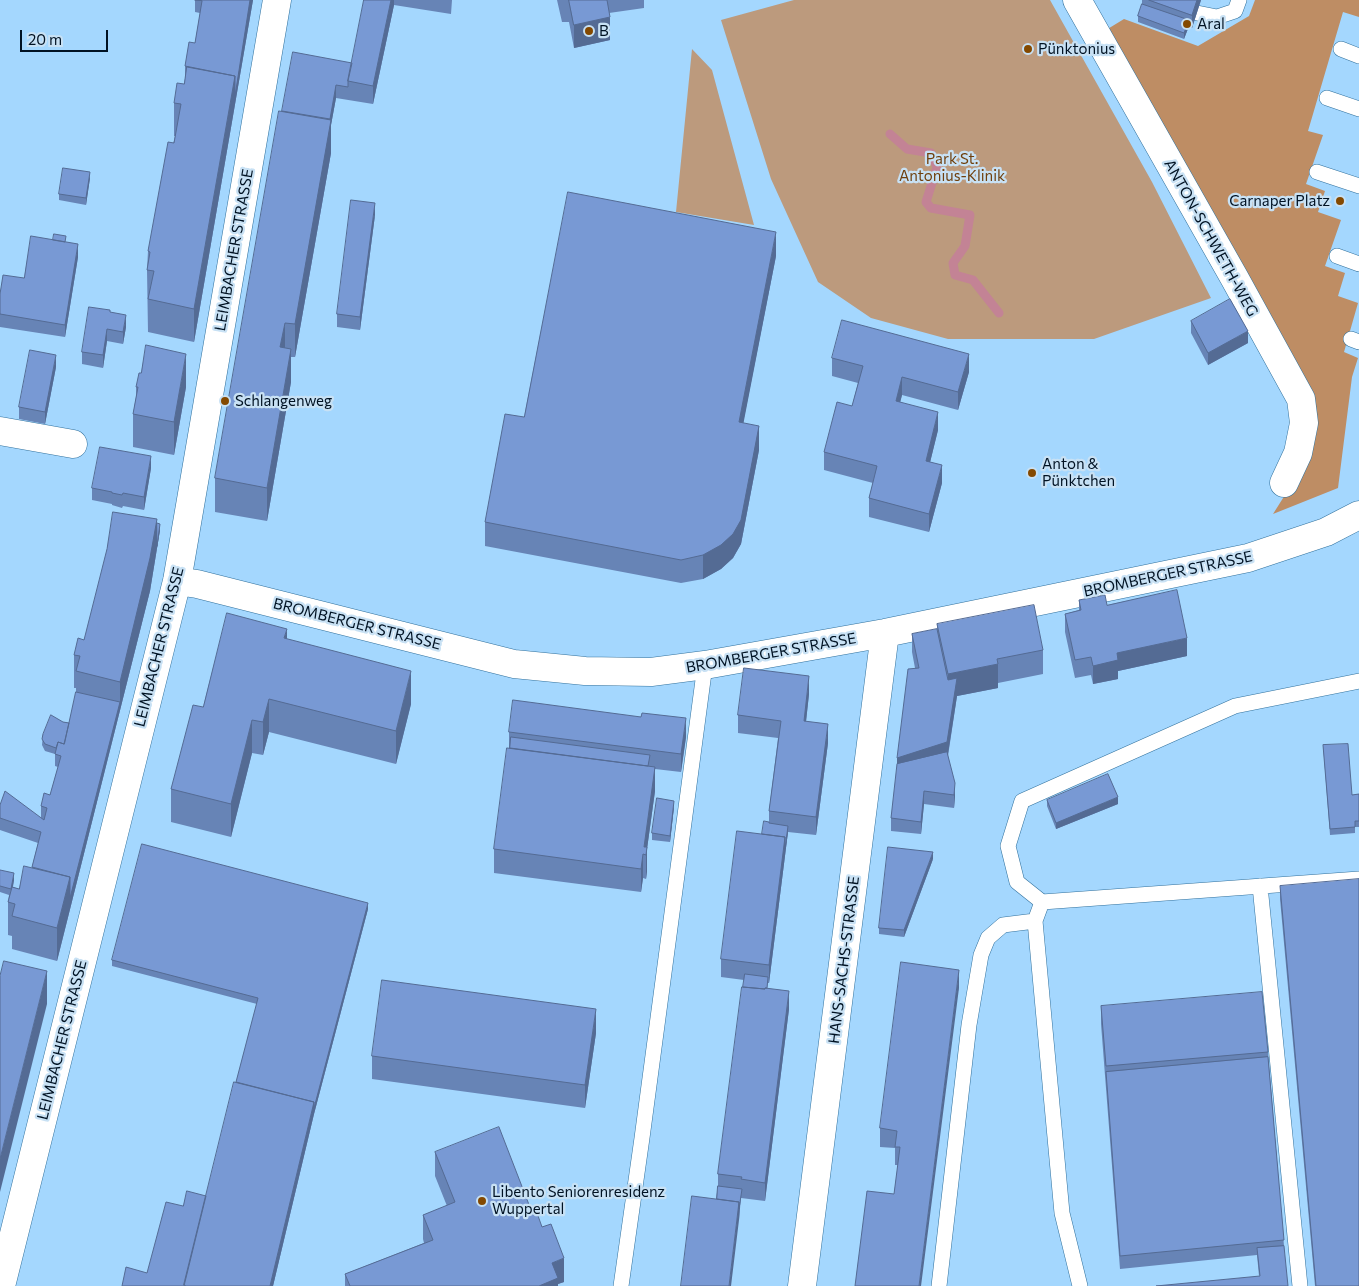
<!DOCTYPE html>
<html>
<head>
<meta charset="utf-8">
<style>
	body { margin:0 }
	#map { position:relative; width:1359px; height:1286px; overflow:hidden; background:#a4d7fe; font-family:Commissioner,sans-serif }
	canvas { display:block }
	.scale { position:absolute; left:20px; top:30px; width:88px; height:22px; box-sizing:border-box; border:2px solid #001223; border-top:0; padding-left:6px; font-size:15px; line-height:18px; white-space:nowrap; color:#001223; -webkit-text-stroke:4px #c8e1f4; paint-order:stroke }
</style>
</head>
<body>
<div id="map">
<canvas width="1359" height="1286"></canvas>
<div class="scale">20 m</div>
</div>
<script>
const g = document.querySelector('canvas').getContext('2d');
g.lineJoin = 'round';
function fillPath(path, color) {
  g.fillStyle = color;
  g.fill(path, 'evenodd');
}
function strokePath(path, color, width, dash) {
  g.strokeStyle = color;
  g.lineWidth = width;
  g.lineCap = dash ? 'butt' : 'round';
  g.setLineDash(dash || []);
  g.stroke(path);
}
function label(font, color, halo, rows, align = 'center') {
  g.font = font + ' Commissioner,sans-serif';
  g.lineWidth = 4.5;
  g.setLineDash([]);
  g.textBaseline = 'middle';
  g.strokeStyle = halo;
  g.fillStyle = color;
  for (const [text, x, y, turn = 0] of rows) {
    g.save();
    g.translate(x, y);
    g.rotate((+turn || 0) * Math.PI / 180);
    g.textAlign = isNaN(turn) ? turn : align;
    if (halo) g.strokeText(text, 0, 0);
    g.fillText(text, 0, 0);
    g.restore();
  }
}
fillPath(new Path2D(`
	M794,0H1050L1152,182L1211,298L1094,339H948L871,318L818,282L771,179L721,20Z
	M692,49L712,70L754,225L676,212Z`), '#bc9a7d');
fillPath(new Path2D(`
	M1255,0H1359V17L1343,12L1308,131L1323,135L1306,184L1325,191L1318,212L1341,220L1325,266L1345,273L1338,296L1358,303L1344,352L1358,358L1352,377L1338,488L1273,514L1290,487L1313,424L1106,30L1124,19L1198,46L1249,16Z`), '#be8d64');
strokePath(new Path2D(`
	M890,134L907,149L931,153L937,167L926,202L931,208L970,215L965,246L953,263L955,275L973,280L999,313`), '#c38395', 9);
const service = new Path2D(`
	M1197,13L1217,17L1235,11L1239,0
	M1341,49L1359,56
	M1327,98L1359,109
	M1317,172L1359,186
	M1337,256L1359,264
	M1351,339L1359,342
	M1260,886L1300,1286
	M1042,902L1017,882L1008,846L1022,801L1235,706L1359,681
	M621,1286L642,1138L705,665
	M939,1286L969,1025L981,955L988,938L1003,925L1035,921
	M1080,1286L1062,1213L1035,921L1042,902L1359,879`);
const minor = new Path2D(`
	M1077,0L1235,279L1301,399L1304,423L1298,453L1284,483
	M0,431L73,444
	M177,581L197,584L514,664L585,671L651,672L705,665L885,633L1248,558L1326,532L1359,515
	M1,1286L177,581L277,0
	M802,1286L885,633`);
strokePath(service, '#31719d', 16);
strokePath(minor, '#31719d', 29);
strokePath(service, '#fff', 15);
strokePath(minor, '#fff', 28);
fillPath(new Path2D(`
	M195,0H253L194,342L148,332L147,270L148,251L175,136H174V103L184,84L185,79V66L195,43L200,13L195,12Z
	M364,0H452L451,14L394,5L373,104L336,98L331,125V153L295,357H291V382L267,521L215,512V478L282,111L352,63Z
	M557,0H644V8L609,13L610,40L574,48L569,22H562Z
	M1142,0H1201L1192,28L1189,26L1184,39L1138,22V16L1142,4Z
	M90,178L86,205L59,200V194Z
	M375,215L360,330L337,327V314Z
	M66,242L78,257L65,337L0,327V294L24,278Z
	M776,256L743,423L759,450L741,544L733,558L721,569L703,579L681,583L485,546V522L524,417Z
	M110,312L126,327L123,344L107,341L103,368L82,364V352Z
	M1191,321L1248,343L1208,365L1191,333Z
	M832,358L969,372L958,410L902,395L900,402L938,430L930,462L942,483L929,532L869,517V498L873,483L824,470V452L852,406L858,383L832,376Z
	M56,367L45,424L19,419V407Z
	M136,387H186L174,455L133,447V414L136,397Z
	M151,468L144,510L123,506L122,508L112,505V504L92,500V488Z
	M157,523L160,530L150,591L57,961L12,949V936L8,935V902L9,895L0,892V870L14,880L13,887L19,889L32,867L38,843L0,830V805L41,818V806L50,795L58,767L55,766V754L45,751L42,745L43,734L63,722L69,723L76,692V688H74V655Z
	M1079,600L1107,605L1187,656L1118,671V679L1093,684L1091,675L1075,678L1065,632V614L1079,610Z
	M937,624L1043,650V674L998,683V688L957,696L948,756L955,796L954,808L924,804L921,834L891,831V818L915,668L912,652V634L937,629Z
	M287,639L411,704L396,764L269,732L263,755L252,753L231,837L171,822V789L203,707Z
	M809,694L806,722L828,743L816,835L788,832L769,983H768L767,988L789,1009L765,1201L741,1198V1197L739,1220L716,1199L718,1186V1174L744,980L721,977V959L762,834L769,822V811L778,738L738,733V715Z
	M509,732L686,737L681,772L655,769V791L647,849V871L646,879L643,878L641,892L494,873V849L509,748Z
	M1323,745L1352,795L1359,794V827H1355V833L1330,835Z
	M1047,800L1118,804L1056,829L1047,806Z
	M674,807L670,842L652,840V833Z
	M933,859L904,937L879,934V928Z
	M1280,886L1359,1286H1315L1280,899Z
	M368,909L314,1114L273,1286H122L147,1273L183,1206L206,1196L257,1004L112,966V960Z
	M959,988L894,1194L898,1165H895V1148L880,1147V1128Z
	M1101,1006L1268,1052L1284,1246L1259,1276L1257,1255L1120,1269L1101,1024Z
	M596,1033L585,1108L372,1079V1056Z
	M435,1152L533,1215L564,1282L558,1284V1286H345V1274L424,1243L423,1239V1215L447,1206L435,1176Z`), '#6784b6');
fillPath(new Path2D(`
	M250,0H253L194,342V309L235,76Z
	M391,0H394V5L373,104V86Z
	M1197,0H1201L1192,28V15Z
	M610,17V40L574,48V25Z
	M1189,20V26L1184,39V33Z
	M336,85V98L331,125V153L295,357V324L326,139Z
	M90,172V178L86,205V198Z
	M375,203V215L360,330V317Z
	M776,232V256L739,446V422Z
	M78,244V257L65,337V325Z
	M126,315V327L123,344V332Z
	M285,323V356L280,347Z
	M107,329V341L103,368V355Z
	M1248,331V343L1208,365V353Z
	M291,349V382L267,521V488Z
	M186,354V387L174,455V422Z
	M969,354V372L958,410V392Z
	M56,355V367L45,424V412Z
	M902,377V395L896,419V401Z
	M938,412V430L926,479V461Z
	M759,426V450L741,544L733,558L721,569L703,579V555Z
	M151,456V468L144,510V497Z
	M942,465V483L929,532V514Z
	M157,519V546L160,524V530L150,591L57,961V928L70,877L120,702V682Z
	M287,629V662L284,638Z
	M1187,638V656L1118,671V679L1093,684V666L1117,653Z
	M998,664V688L957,696L947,760L897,776V758L948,698V674Z
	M411,671V704L396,764V731Z
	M809,676V694L804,739V721Z
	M269,699V732L263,755V722Z
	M686,718V737L681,772V754Z
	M252,720V753L231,837V804Z
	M828,724V743L816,835V817Z
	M655,767V791L647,849V871L646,879V855L644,847Z
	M955,783V796L954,808V795Z
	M924,791V804L921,834V822Z
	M1118,797V804L1056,829V823Z
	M674,801V807L670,842V836Z
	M788,826V832L769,983V965L785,837Z
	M933,852V859L904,937V930Z
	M643,854V878L641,892V869Z
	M14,873V880L11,895V889Z
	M368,903V909L314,1114V1108Z
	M959,970V988L921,1286H919Z
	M47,971V1004L0,1192V1159Z
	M789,991V1009L765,1201V1183Z
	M596,1009V1033L585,1108V1085Z
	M314,1102V1114L273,1286H270Z
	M741,1191L739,1220L731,1286H729L739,1202Z
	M564,1258V1282L558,1284V1286H539L552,1263Z`), '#546b94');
const building = new Path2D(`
	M195,0H250L235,96V76L185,66L189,42L195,43L202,1Z
	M364,0H391L373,86L348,81Z
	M569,0H607L610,17L574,25Z
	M1149,0H1197L1192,15Z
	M1142,4L1189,20L1184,33L1138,16Z
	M293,52L352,63L348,81V87L336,85L330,119L282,111Z
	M187,67L235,76L194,309L148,299L154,271L147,270L150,252L148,251L168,142L174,143L181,104L174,103L177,83L184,84Z
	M279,111L331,120L295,324L285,323L280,347L291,349L267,488L215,478Z
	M63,168L90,172L86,198L59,194Z
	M568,192L776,232L739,422L759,426L741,520L733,534L721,545L703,555L681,560L485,522L505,414L524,417Z
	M351,200L375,203L360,317L337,314Z
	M54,234L66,236L65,242L53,240Z
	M31,236L78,244L65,325L0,314V294L3,275L24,278Z
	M1230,299L1248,331L1208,353L1191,321Z
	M89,307L110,310V312L126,315L123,332L107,329L103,355L82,352Z
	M842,320L969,354L958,392L902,377L896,401L938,412L926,461L942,465L929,514L869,498L877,466L824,452L837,402L852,406L863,366L832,358Z
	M146,345L186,354L174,422L133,414L138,387H136L139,373H141Z
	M30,350L56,355L45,412L19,407Z
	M100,447L151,456L144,497L123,493L122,495L112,493V492L92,488Z
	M113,512L157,519L150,558L120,682L76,671L80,656L74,655L78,638L84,640L107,549Z
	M157,523L160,524L157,546Z
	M1177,590L1187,638L1117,653L1118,660L1093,666L1091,657L1075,660L1065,614L1081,610L1079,600L1105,595L1107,605Z
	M1034,605L1043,650L997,659L998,664L948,674L937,624Z
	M227,613L287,629L284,638L411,671L396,731L269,699L263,722L252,720L231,804L171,789L193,705L203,707Z
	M937,629L948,680L957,678L947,742L897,758L908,669L919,668L912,634Z
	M744,668L809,676L804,721L828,724L816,817L769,811L781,721L738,715Z
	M76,692L120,702L70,898V877L32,867L41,832L0,818V805L5,791L44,820L47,808L41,806L44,793L50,795L61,756L55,754L58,742L64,744Z
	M513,700L641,717L642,713L686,718L681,754L509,732Z
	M51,715L63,722L69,723L64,744L58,742L56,748L45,744L42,739L43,734Z
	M511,737L650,755L648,766L510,748Z
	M1348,744L1352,795L1359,794V821H1355V827L1330,829L1323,745Z
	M507,748L655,767L644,847H647L646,855L643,854L641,869L494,849Z
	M947,752L955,783L954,795L924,791L921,822L891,818L897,764Z
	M1108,774L1118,797L1056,823L1047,800Z
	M657,798L674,801L670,836L652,833Z
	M764,821L769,822V823L788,826L785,849V837L762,834Z
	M737,831L785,837L769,965L721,959Z
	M142,844L368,903L314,1108V1102L236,1082L258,998L112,960Z
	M888,847L933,852L904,930L879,928Z
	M24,866L70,877L57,928L12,916L15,904L8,902L12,887L19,889Z
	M0,870L14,873L11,889L0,886Z
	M1359,879V1286H1316L1280,886Z
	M4,961L47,971L0,1159V976Z
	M901,962L959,970L919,1286H855L867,1191L894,1194L900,1147H895L897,1131L880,1128Z
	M745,974L768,977L767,988H765V989L743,987Z
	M382,980L596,1009L585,1085L372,1056Z
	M742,987L765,989V988L789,991L765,1183L741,1179L742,1177L718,1174Z
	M1262,992L1268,1052L1106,1066L1101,1006Z
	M1268,1057L1284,1240L1120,1256L1106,1072Z
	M234,1082L314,1102L270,1286H186L184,1285Z
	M499,1127L533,1215L537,1213L542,1227L551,1224L564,1258L552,1263L558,1278L539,1286H350L345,1274L433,1240L423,1215L455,1202L435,1152Z
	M718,1186L742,1189L739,1209V1202L717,1199Z
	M187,1191L206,1196L184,1286H122L126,1267L147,1273L166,1202L183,1206Z
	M692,1196L739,1202L729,1286H681Z
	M1284,1246L1288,1286H1156L1260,1276L1257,1248Z`);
fillPath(building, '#7899d4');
strokePath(building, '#546b94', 1);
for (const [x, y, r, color] of [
	[1187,24,5,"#844900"],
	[589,31,5,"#844900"],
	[1028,49,5,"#844900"],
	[1340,201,5,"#844900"],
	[225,401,5,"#844900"],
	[1032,473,5,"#844900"],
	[482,1201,5,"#844900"]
]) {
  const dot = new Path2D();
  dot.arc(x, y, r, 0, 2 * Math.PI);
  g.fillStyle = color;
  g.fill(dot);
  strokePath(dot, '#c8e1f4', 2);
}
label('15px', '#001223', '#c8e1f4', [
	["Aral",1197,24],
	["B",599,31],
	["Pünktonius",1038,49],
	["Carnaper Platz",1330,201,"right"],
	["Schlangenweg",235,401],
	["Anton &",1042,464],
	["Pünktchen",1042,481],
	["Libento Seniorenresidenz",492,1192],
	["Wuppertal",492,1209]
], 'left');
label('15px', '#6f3f0c', '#c8e1f4', [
	["Park St.",952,159],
	["Antonius-Klinik",952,176]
]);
label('15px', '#001223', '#c8e1f4', [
	["ANTON-SCHWETH-WEG",1211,238,61],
	["LEIMBACHER STRASSE",234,250,-80],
	["BROMBERGER STRASSE",1168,574,-12],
	["BROMBERGER STRASSE",357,624,14],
	["LEIMBACHER STRASSE",159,647,-76],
	["BROMBERGER STRASSE",771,653,-10],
	["HANS-SACHS-STRASSE",844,960,-83],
	["LEIMBACHER STRASSE",62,1040,-76]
]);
</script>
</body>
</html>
